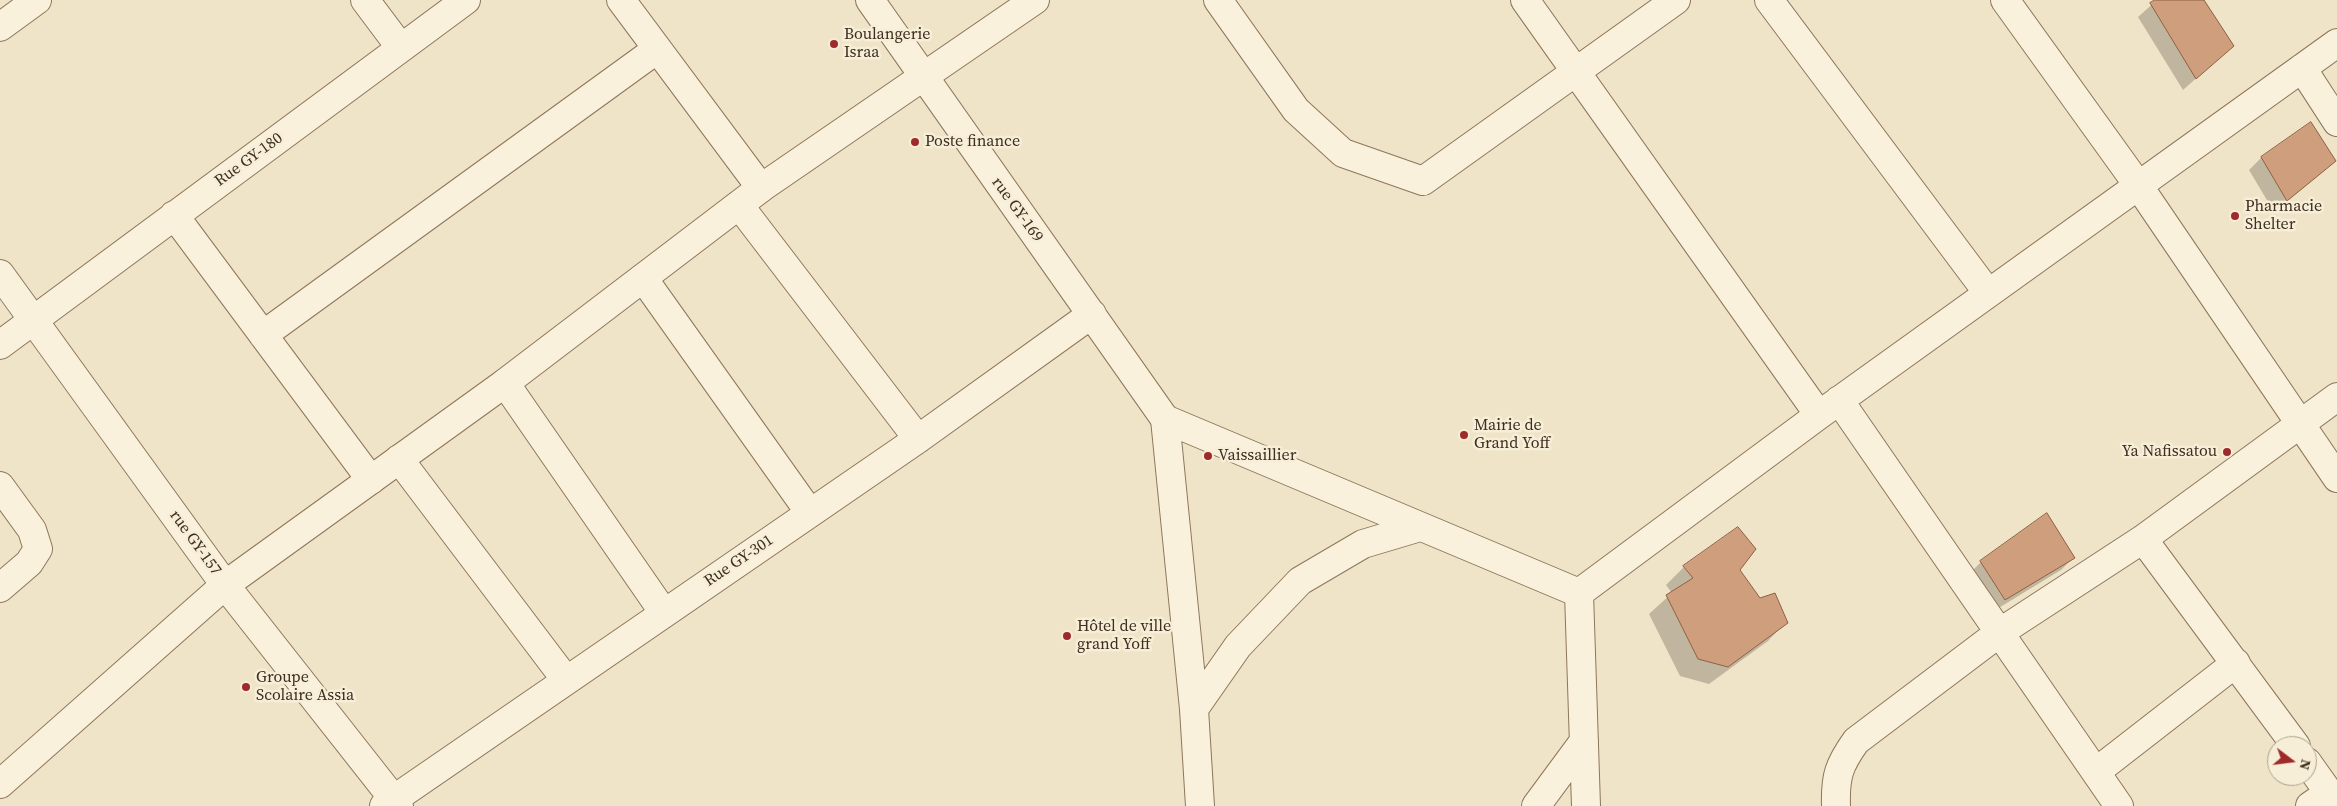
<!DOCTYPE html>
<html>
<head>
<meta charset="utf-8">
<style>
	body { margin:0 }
	#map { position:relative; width:2337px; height:806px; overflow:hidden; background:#f0e4c8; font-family:"Source Serif 4",serif }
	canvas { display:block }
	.north { position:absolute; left:2267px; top:736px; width:50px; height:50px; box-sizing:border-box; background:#f7eed8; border:1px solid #ada18e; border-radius:50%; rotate:105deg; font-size:14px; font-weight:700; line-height:20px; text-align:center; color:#3d2e20 }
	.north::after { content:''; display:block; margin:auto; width:18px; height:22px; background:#9e2a2b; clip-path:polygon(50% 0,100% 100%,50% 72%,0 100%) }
</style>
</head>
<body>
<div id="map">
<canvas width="2337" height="806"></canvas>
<div class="north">N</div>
</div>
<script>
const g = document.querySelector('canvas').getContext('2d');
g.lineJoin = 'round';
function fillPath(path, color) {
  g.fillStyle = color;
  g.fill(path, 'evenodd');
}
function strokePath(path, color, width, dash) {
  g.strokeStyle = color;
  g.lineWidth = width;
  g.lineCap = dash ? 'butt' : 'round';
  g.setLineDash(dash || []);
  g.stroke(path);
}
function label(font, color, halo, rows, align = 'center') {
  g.font = font + ' "Source Serif 4",serif';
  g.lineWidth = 5;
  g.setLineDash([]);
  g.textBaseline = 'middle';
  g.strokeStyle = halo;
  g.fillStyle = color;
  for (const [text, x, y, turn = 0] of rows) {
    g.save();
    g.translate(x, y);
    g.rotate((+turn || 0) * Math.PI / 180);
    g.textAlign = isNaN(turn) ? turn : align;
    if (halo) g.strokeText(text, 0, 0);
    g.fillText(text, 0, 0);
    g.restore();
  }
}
fillPath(new Path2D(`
	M2157,0H2203L2219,58L2183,90L2138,17Z
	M2261,158L2335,161L2274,212L2249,170Z
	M1738,529L1739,570L1760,600L1786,622L1768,641L1709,684L1680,676L1649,614L1672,593L1666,585L1684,567Z
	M2074,557L2061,570L1992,612L1968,575L1981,562Z`), '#0003');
const building = new Path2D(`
	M2155,0H2204L2234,46L2196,79L2150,3Z
	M2311,122L2336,161L2287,201L2261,157Z
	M2047,513L2075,558L2005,600L1980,561Z
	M1738,527L1756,549L1740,570L1760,598L1775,593L1788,623L1728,667L1698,659L1666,595L1693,578L1683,566Z`);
fillPath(building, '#cf9f7d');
strokePath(building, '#8d5f41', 1);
const minor = new Path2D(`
	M365,0L401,48
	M621,0L761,188
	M870,0L1165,419
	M1218,0L1296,110L1343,153L1423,181L1676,0
	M1525,0L1819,415
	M1769,0L1988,293
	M2005,0L2138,185L2337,478
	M0,27L37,0
	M2302,68L2337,122
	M739,205L918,439
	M174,215L371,480
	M0,274L225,585L399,806
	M643,278L810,513
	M263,335L656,50
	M0,345L466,0
	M505,383L664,613
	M1839,400L2119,806
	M399,459L566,680
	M0,486L32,530L38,549L29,563L0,588
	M2143,539L2296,746
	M1579,593L1819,415L2337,43
	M2307,762L2337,804
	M2097,771L2236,663
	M384,806L918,439L1092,314
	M1836,806C1835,776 1839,765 1856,741L1999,633L2143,539L2337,397
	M2310,806L2329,793`);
const tertiary = new Path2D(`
	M1194,709L1238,646L1300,581L1363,544L1420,527
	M0,784L225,585L505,383L761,188L1035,0
	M1200,806L1194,709L1165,419L1579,593L1586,806
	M1536,806L1584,741`);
strokePath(minor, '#8d765c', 30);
strokePath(tertiary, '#8d765c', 30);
strokePath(minor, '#faf1dc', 28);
strokePath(tertiary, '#faf1dc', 28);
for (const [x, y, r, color] of [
	[834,44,5,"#9e2a2b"],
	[915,142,5,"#9e2a2b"],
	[2235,216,5,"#9e2a2b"],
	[1464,435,5,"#9e2a2b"],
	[2227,452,5,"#9e2a2b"],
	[1208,456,5,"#9e2a2b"],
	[1067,636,5,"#9e2a2b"],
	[246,687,5,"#9e2a2b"]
]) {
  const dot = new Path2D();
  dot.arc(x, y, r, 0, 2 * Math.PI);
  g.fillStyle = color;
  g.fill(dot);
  strokePath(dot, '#f7eed8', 2);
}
label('16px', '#3d2e20', '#f7eed8', [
	["Boulangerie",844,35],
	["Israa",844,53],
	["Poste finance",925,142],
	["Pharmacie",2245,207],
	["Shelter",2245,225],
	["Mairie de",1474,426],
	["Grand Yoff",1474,444],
	["Ya Nafissatou",2217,452,"right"],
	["Vaissaillier",1218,456],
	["Hôtel de ville",1077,627],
	["grand Yoff",1077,645],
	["Groupe",256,678],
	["Scolaire Assia",256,696]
], 'left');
label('16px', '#3d2e20', '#f7eed8', [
	["Rue GY-180",249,160,-36],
	["rue GY-169",1017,210,54],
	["rue GY-157",195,543,54],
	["Rue GY-301",739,561,-34]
]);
</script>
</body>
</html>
